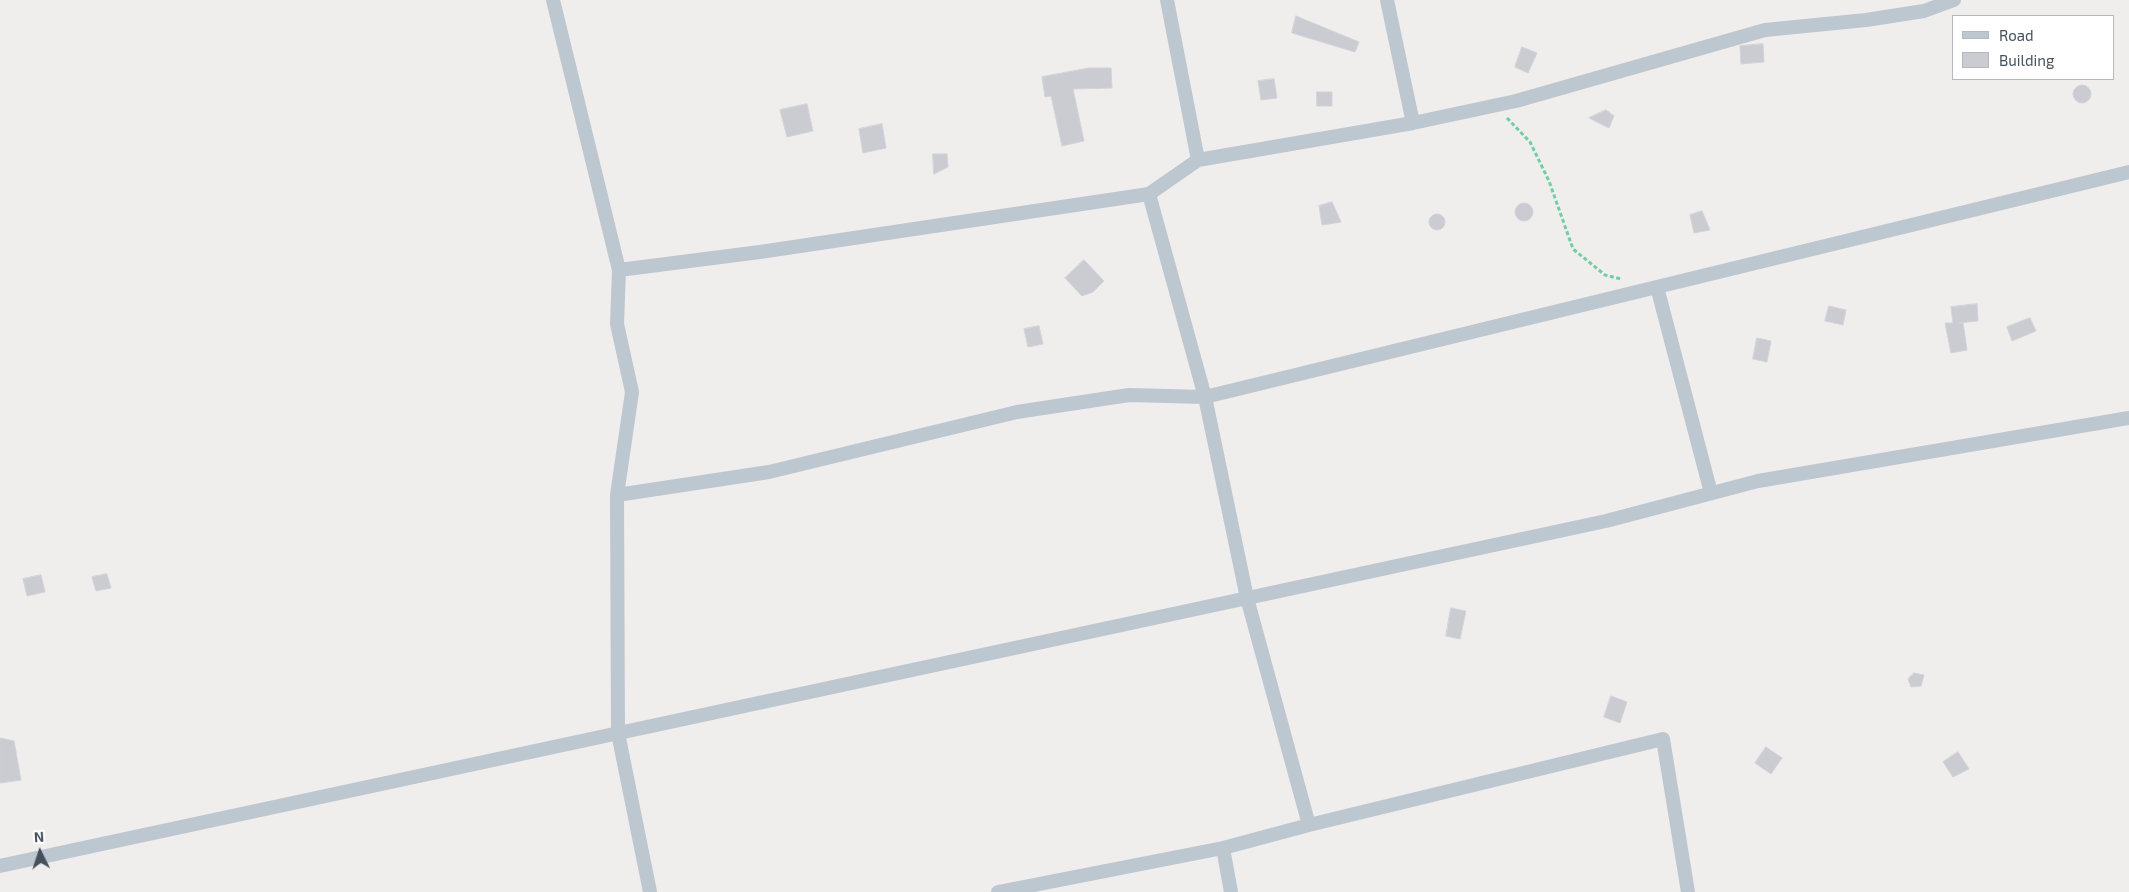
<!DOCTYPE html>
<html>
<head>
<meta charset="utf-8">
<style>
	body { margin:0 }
	#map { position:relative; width:2129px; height:892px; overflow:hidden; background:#f0eded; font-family:"Exo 2",sans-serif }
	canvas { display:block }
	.legend { position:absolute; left:1952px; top:15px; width:162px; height:65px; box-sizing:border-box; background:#fff; border:1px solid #b5b9bd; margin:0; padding:6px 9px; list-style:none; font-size:15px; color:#45505b }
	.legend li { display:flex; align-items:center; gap:10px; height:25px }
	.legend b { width:25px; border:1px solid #b5b9bd }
	.north { position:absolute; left:15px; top:827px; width:50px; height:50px; -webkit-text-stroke:4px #fff; paint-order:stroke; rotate:356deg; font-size:14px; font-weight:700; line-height:20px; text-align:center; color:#45505b }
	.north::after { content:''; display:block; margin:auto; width:18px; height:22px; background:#45505b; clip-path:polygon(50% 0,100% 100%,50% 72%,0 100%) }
</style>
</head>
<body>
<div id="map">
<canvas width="2129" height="892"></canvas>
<ul class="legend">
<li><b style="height:6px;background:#bdc7d0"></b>Road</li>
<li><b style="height:14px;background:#caccd2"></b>Building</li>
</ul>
<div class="north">N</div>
</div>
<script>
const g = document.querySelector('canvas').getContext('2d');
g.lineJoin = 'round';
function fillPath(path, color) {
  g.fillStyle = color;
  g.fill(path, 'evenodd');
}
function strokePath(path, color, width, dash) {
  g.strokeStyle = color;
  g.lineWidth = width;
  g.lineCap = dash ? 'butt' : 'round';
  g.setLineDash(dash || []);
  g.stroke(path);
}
const building = new Path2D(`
	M1296,16L1359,42L1355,52L1292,33Z
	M1763,44L1764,62L1741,64L1740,46Z
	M1522,47L1537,53L1528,73L1515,67Z
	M1089,68H1111L1112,88L1073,89L1084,141L1062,146L1051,96L1045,97L1042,77Z
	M1274,79L1277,98L1261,100L1258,81Z
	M2073 94a9 9 0 1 1 18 0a9 9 0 1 1-18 0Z
	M1317,92H1332V106H1317Z
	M807,104L813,131L787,137L780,110Z
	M1606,110L1614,116L1609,128L1589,118Z
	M882,124L886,148L863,153L859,129Z
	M933,154H947L948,167L934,174Z
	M1332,202L1341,222L1322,225L1319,206Z
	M1515 212a9 9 0 1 1 18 0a9 9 0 1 1-18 0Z
	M1702,211L1710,230L1694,233L1690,215Z
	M1429 222a8 8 0 1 1 16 0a8 8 0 1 1-16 0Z
	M1084,260L1104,281L1093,292L1082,296L1065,278Z
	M1977,304L1978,321L1959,323L1963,322L1967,350L1951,353L1945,323H1953L1951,307Z
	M1829,306L1846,310L1843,325L1825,321Z
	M2030,318L2036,331L2012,341L2007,327Z
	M1039,326L1043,344L1028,347L1024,329Z
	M1757,338L1771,341L1767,362L1753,359Z
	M107,574L111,588L96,591L92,577Z
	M41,575L45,592L27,596L23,579Z
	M1451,608L1466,611L1460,639L1446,636Z
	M1914,673L1924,675L1921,686L1911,687L1908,679Z
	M1611,696L1627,702L1620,723L1604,717Z
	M0,738L14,741L21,780L0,783Z
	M1766,747L1782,758L1771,774L1755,763Z
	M1958,752L1969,769L1953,777L1943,762Z`);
fillPath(building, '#caccd2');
strokePath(building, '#d1d3d9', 1);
strokePath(new Path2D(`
	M1507,118L1530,142L1549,181L1573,249L1605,275L1621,279`), '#71cea3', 3, [4, 2.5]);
strokePath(new Path2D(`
	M553,0L619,270L617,324L632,392L617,495L618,733L650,892
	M1167,0L1198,160
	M1387,0L1413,123
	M1149,194L1205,397L1247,598L1309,825
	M619,270L760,252L1149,194L1198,160L1413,123L1516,101L1765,30L1866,20L1924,11L1954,0
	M1657,287L1711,493
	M617,495L769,472L1017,412L1129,395L1205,397L2129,172
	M1223,848L1231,892
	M0,866L1606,521L1758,481L2129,418
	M998,892L1223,848L1309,825L1663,739L1688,892`), '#bdc7d0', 14);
</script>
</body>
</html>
